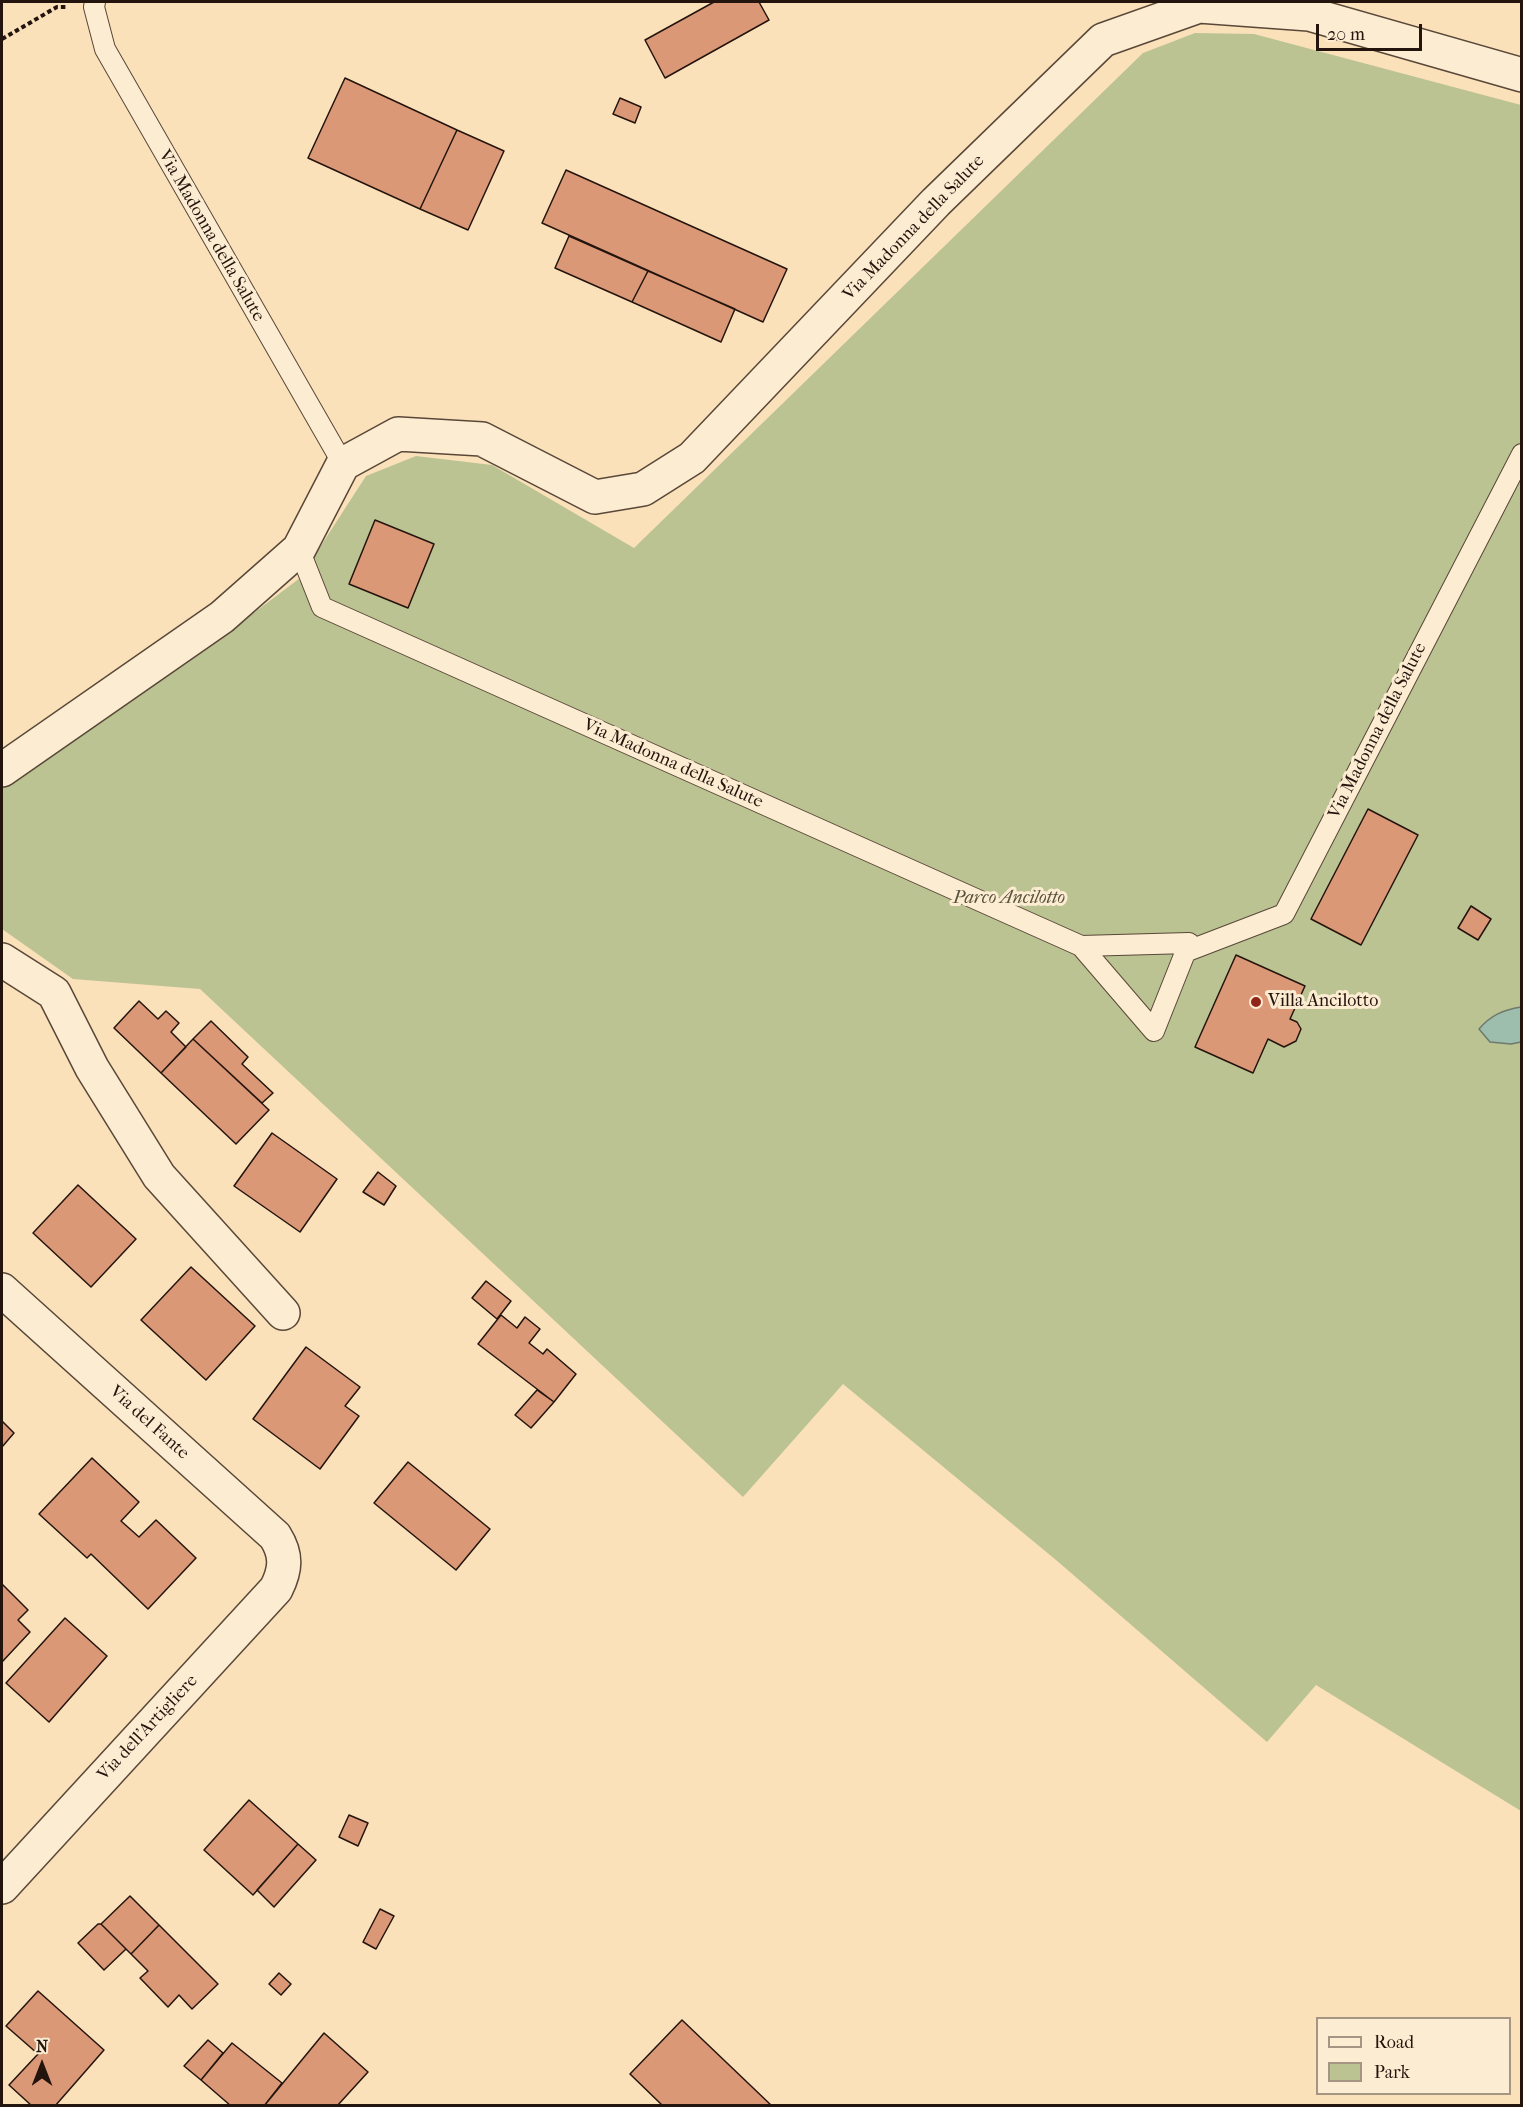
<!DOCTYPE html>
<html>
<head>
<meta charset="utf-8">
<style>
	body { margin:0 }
	#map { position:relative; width:1523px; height:2107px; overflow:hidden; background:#fae1ba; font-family:"IM FELL French Canon",serif }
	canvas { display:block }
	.frame { position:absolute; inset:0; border:3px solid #23140d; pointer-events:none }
	.legend { position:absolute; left:1316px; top:2017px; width:195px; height:78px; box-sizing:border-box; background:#fcecd2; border:2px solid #a59683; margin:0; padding:8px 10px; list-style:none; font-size:18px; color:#23140d }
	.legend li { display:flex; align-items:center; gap:12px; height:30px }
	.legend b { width:30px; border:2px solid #a59683 }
	.north { position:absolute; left:12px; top:2035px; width:60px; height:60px; -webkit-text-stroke:4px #fcecd2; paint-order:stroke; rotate:0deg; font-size:16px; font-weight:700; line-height:24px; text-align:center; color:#23140d }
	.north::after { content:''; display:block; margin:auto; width:21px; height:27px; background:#23140d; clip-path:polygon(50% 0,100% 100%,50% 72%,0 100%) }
	.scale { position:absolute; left:1316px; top:24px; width:106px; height:27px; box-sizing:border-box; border:3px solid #23140d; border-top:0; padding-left:8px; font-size:18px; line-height:21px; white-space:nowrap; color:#23140d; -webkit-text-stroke:4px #fcecd2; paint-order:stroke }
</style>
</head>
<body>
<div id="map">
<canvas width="1523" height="2107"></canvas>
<div class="frame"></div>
<ul class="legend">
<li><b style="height:8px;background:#fcecd2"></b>Road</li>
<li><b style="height:16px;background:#bbc392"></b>Park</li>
</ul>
<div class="north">N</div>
<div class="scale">20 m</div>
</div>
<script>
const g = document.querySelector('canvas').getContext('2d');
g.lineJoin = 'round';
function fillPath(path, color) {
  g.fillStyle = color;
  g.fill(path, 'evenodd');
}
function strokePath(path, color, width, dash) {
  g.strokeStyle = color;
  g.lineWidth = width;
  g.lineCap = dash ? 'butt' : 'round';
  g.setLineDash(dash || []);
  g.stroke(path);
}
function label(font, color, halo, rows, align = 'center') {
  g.font = font + ' "IM FELL French Canon",serif';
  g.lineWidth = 6;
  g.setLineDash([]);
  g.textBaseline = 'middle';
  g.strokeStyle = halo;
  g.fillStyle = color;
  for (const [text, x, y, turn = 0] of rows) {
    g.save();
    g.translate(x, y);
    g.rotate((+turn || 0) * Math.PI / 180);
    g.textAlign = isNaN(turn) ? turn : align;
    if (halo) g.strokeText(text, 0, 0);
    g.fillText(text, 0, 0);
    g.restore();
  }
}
fillPath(new Path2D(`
	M1195,33L1254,34L1521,105V1811L1316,1685L1267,1742L1056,1560L843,1384L743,1497L200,989L73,979L2,929V789L255,612L300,578L366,476L416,456L492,465L634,548L1143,53Z`), '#bbc392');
const water = new Path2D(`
	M1521,1007V1042L1511,1044L1490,1042L1479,1029C1491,1015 1503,1010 1521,1007Z`);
fillPath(water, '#9ebead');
strokePath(water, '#6d7a6d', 1.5);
const building = new Path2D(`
	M714,2H759L769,20L665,78L645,40Z
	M345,78L457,130L420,209L308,158Z
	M620,98L641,107L635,123L613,114Z
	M457,130L504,151L468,230L420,209Z
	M566,170L787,269L763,322L542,223Z
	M569,236L648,271L632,302L555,268Z
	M648,271L735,309L721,342L632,302Z
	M375,520L434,544L408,608L349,584Z
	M1368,809L1418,835L1361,945L1311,919Z
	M1471,906L1491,919L1478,940L1458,928Z
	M1236,955L1305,986L1290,1019L1297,1022L1301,1029L1296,1041L1284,1047L1268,1039L1253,1073L1195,1047Z
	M139,1001L158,1019L166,1011L179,1023L171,1032L186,1047L161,1073L114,1028Z
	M211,1021L248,1057L242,1064L273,1093L262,1103L193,1039Z
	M193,1039L269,1110L236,1144L161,1073Z
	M272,1133L337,1179L300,1232L234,1186Z
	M378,1172L396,1186L384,1205L363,1192Z
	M78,1185L136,1239L91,1287L33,1233Z
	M191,1267L255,1326L206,1380L141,1320Z
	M486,1281L511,1301L497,1319L472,1298Z
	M501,1315L517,1328L525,1317L540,1329L529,1343L543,1354L547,1349L576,1374L554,1402L478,1344Z
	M306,1347L360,1387L345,1406L359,1416L320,1469L253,1419Z
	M537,1390L554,1402L531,1428L515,1415Z
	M2,1421L14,1433L2,1447Z
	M92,1458L139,1502L121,1521L139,1537L156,1520L196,1558L148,1609L91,1554L87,1558L39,1514Z
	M408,1462L490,1529L456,1570L374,1503Z
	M2,1584L28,1610L18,1620L30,1632L2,1662Z
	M65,1618L107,1656L49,1722L6,1683Z
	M249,1800L298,1844L253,1895L204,1850Z
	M349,1815L368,1823L358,1846L339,1837Z
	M298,1844L316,1860L274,1907L257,1890Z
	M130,1896L159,1925L131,1954L101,1924Z
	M380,1909L394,1916L376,1949L363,1942Z
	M98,1924H101L126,1949L104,1970L78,1943Z
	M159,1925L218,1984L192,2009L179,1995L168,2007L140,1978L148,1971L131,1954Z
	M279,1973L291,1984L281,1995L269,1984Z
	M38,1991L104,2050L55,2106H32L9,2085L38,2054L6,2026Z
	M682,2020L772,2106H663L630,2074Z
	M324,2033L368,2072L337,2106H264Z
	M208,2040L223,2053L201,2080L184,2066Z
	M232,2043L282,2083L264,2106H231L201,2080Z`);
fillPath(building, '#db9877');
strokePath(building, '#23140d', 1.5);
const lane = new Path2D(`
	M95,2L94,7L105,49L343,464
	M299,549L322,607L1081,946L1154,1031L1189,943L1081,946
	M1185,952L1284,914L1522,454`);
const street = new Path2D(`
	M2,770L222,617L299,549L343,464L398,434L482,439L595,497L643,489L692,458L936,202L1103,40L1199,6L1309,14L1522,75
	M2,960L54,993L92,1068L159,1176L283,1313
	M2,1290L275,1536C287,1555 286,1569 276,1589L2,1887`);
strokePath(lane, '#594738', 22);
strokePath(street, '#594738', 36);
strokePath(new Path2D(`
	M2,39L57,7H67`), '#23140d', 4, [4.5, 3]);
strokePath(lane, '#fcecd2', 20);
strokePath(street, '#fcecd2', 33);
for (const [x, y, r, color] of [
	[1256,1002,6,"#8f2418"]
]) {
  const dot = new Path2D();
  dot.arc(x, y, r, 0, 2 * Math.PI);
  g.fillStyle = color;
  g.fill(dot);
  strokePath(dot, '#fcecd2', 2);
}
label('18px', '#23140d', '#fcecd2', [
	["Via Madonna della Salute",914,228,-46],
	["Via Madonna della Salute",211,236,60],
	["Via Madonna della Salute",1378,731,-63],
	["Via Madonna della Salute",673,764,24],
	["Via del Fante",149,1423,42],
	["Via dell'Artigliere",148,1728,-47]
]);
label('italic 18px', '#58513c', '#fcecd2', [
	["Parco Ancilotto",1009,899]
]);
label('18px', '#23140d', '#fcecd2', [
	["Villa Ancilotto",1268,1002]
], 'left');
</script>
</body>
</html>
